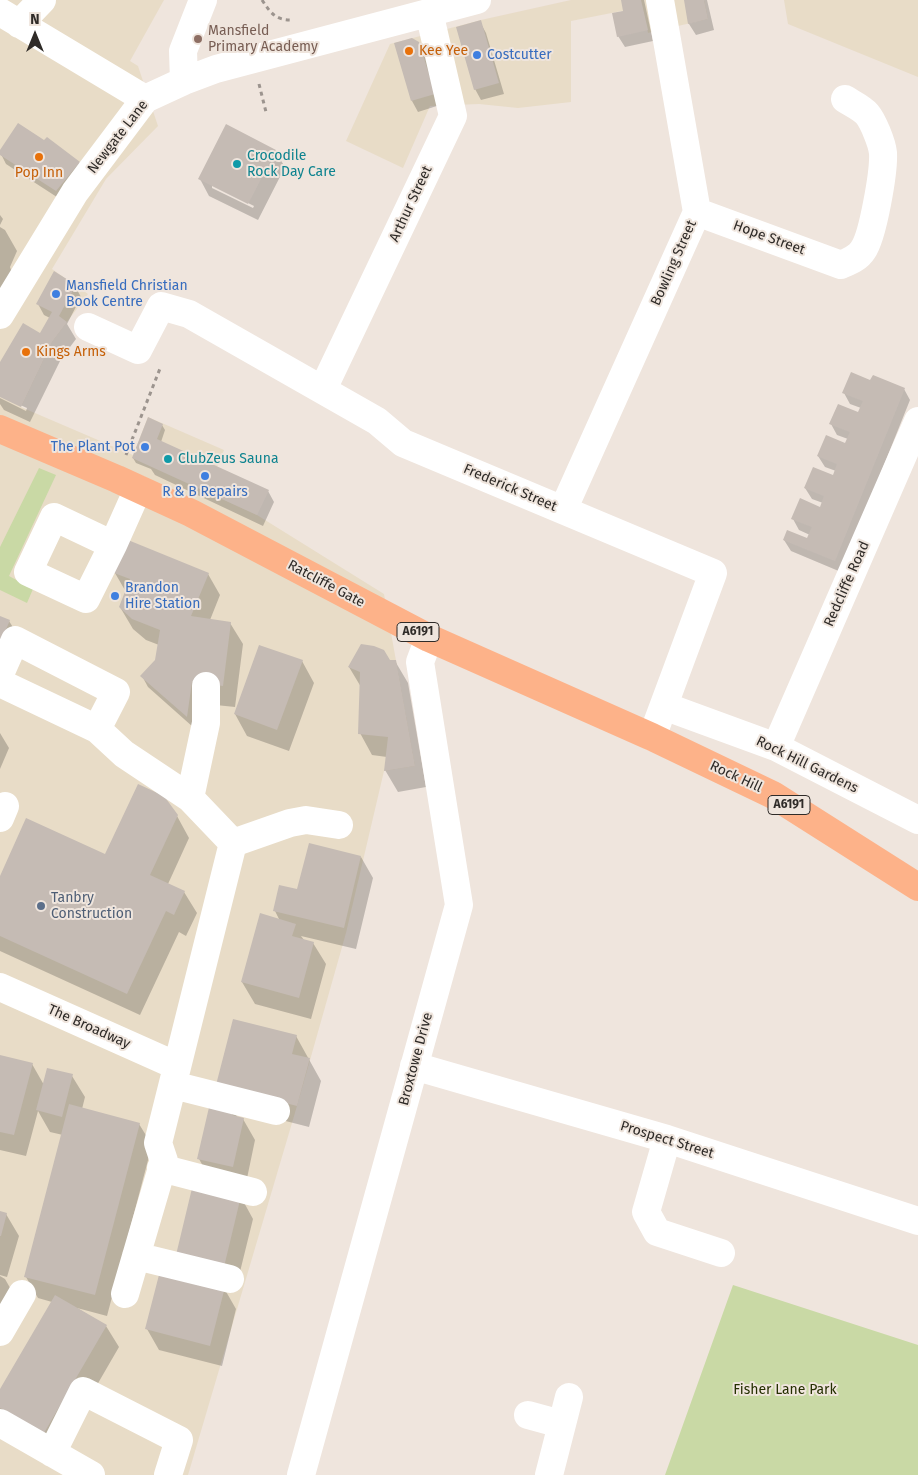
<!DOCTYPE html>
<html>
<head>
<meta charset="utf-8">
<style>
	body { margin:0 }
	#map { position:relative; width:918px; height:1475px; overflow:hidden; background:#efe5dd; font-family:"Fira Sans",sans-serif }
	canvas { display:block }
	.north { position:absolute; left:10px; top:10px; width:50px; height:50px; -webkit-text-stroke:4px #efe5dd; paint-order:stroke; rotate:0deg; font-size:14px; font-weight:700; line-height:20px; text-align:center; color:#2f2b28 }
	.north::after { content:''; display:block; margin:auto; width:18px; height:22px; background:#2f2b28; clip-path:polygon(50% 0,100% 100%,50% 72%,0 100%) }
</style>
</head>
<body>
<div id="map">
<canvas width="918" height="1475"></canvas>
<div class="north">N</div>
</div>
<script>
const g = document.querySelector('canvas').getContext('2d');
g.lineJoin = 'round';
function fillPath(path, color) {
  g.fillStyle = color;
  g.fill(path, 'evenodd');
}
function strokePath(path, color, width, dash) {
  g.strokeStyle = color;
  g.lineWidth = width;
  g.lineCap = dash ? 'butt' : 'round';
  g.setLineDash(dash || []);
  g.stroke(path);
}
function label(font, color, halo, rows, align = 'center') {
  g.font = font + ' "Fira Sans",sans-serif';
  g.lineWidth = 4;
  g.setLineDash([]);
  g.textBaseline = 'middle';
  g.strokeStyle = halo;
  g.fillStyle = color;
  for (const [text, x, y, turn = 0] of rows) {
    g.save();
    g.translate(x, y);
    g.rotate((+turn || 0) * Math.PI / 180);
    g.textAlign = isNaN(turn) ? turn : align;
    if (halo) g.strokeText(text, 0, 0);
    g.fillText(text, 0, 0);
    g.restore();
  }
}
fillPath(new Path2D(`
	M0,0H164L130,61L138,66L158,126L106,179L52,269L88,294L52,342L21,407L133,455L148,417L224,450L207,492L257,515L384,594L415,766L384,771L346,933L297,1106L188,1475H0Z
	M571,0H704L708,19L648,33L642,7L571,21V102L518,108L479,104L430,106L403,168L346,141L390,44L481,20Z
	M784,0H918V77L788,24Z`), '#e8dcc7');
fillPath(new Path2D(`
	M39,468L56,475L9,576L33,589L27,603L0,590V547Z
	M733,1285L918,1345V1475H665Z`), '#c9d9a5');
fillPath(new Path2D(`
	M622,0H644L653,41L625,47L618,36L625,12Z
	M685,0H707L714,30L696,35L689,24Z
	M480,22L486,33L504,94L481,100L475,89Z
	M418,43L425,54L440,105L418,112L412,101Z
	M275,151L285,167L258,220L209,196L200,179ZM212,185L254,206L253,208L212,188Z
	M0,152L79,163L85,174L63,201L6,164Z
	M0,215L3,219L0,225Z
	M0,227L5,230L17,251L10,267L12,273L0,292Z
	M75,286L81,297L67,324L76,339L61,359L30,422L4,410L0,404V398L26,411L27,408L0,396V365L40,335L50,318L44,315L38,304Z
	M871,382L904,389L910,400L841,572L791,551L784,540H808L810,535L799,530L793,519L820,509L823,503L812,499L805,488L833,477L836,471L825,467L818,456L846,445L848,439L837,435L831,424L859,413L861,408L850,404L844,393Z
	M162,425L165,430L161,442L268,491L274,502L263,526L155,475L151,469L136,463L133,458Z
	M115,573L208,574L220,595L210,620L230,623L243,644L235,707L206,704L193,727L148,687L142,676L156,661L159,645L146,640L133,629L120,607L126,592Z
	M0,617L9,621L19,637L0,682Z
	M302,661L314,683L289,751L247,736L235,714Z
	M395,661L408,683L426,787L398,792L385,770L387,757L372,755L360,733L361,687L349,667Z
	M0,733L9,748L0,769Z
	M177,816L189,838L168,884L184,892L197,913L186,936L179,932L140,1015L0,951V879L106,856Z
	M361,857L373,878L356,949L301,936L304,940L313,943L326,964L311,1019L255,1004L242,982L280,921L275,911L298,891Z
	M296,1036L321,1081L309,1127L231,1107L238,1118L243,1119L255,1140L245,1188L211,1180L199,1159L211,1104Z
	M0,1057L32,1064L44,1085L72,1076L85,1097L82,1109L139,1124L152,1145L107,1316L77,1308L106,1326L119,1347L57,1454L0,1415V1392L52,1302L38,1298L26,1277L63,1135L50,1132L38,1111L26,1156L0,1150Z
	M241,1197L253,1219L236,1288L190,1276Z
	M0,1213L6,1214L19,1236L7,1277L0,1275Z
	M0,1276L5,1279L17,1300L0,1330Z
	M224,1288L236,1309L222,1366L159,1350L147,1329Z`), '#0003');
fillPath(new Path2D(`
	M621,0H641L648,30L617,37L612,13L623,11Z
	M684,0H704L708,19L688,24Z
	M481,20L499,83L474,90L456,27Z
	M412,38L419,42L435,94L411,101L394,43Z
	M18,123L44,140L47,137L80,162L56,191L0,155V150Z
	M226,124L276,150L248,204L198,179Z
	M54,271L76,285L59,316L67,322L52,342L21,407L0,397V362L23,323L40,333L52,312L36,304Z
	M851,372L870,380L873,375L905,388L835,561L783,540L787,530L807,538L812,527L791,519L800,498L820,507L824,496L804,488L813,467L833,475L837,464L817,456L826,435L845,443L850,432L829,424L838,404L858,412L863,401L842,393Z
	M148,417L163,424L157,439L269,490L257,515L132,458Z
	M128,540L209,573L191,616L231,622L223,686L192,682L187,717L140,676L155,660L160,630L132,619L119,607L130,579L114,573Z
	M0,616L10,620L0,644Z
	M361,644L374,646L384,650L390,660H396L415,766L384,771L388,737L358,734L360,672L348,667Z
	M259,645L303,660L277,730L234,714Z
	M138,784L164,796L178,815L150,875L185,891L174,915L166,911L127,994L0,936V876L26,818L105,854Z
	M309,843L361,856L344,928L273,911L279,885L297,889Z
	M260,913L296,924L292,936L314,942L299,998L241,982Z
	M233,1019L297,1035L292,1054L310,1058L297,1106L216,1085Z
	M0,1055L33,1063L14,1135L0,1132Z
	M47,1068L73,1074L62,1117L36,1110Z
	M210,1103L233,1108L232,1115L244,1118L233,1167L197,1159Z
	M69,1104L140,1123L95,1295L24,1277Z
	M193,1184L241,1196L224,1267L176,1255Z
	M0,1211L7,1213L1,1236H0Z
	M160,1271L225,1287L210,1346L145,1329Z
	M55,1295L107,1325L44,1433L0,1408V1389Z`), '#c5bbb4');
strokePath(new Path2D(`
	M262,0C270,12 275,20 291,20
	M259,84L266,112
	M126,455L161,366`), '#9c948e', 3, [4, 4]);
strokePath(new Path2D(`
	M0,12L145,99
	M19,24L42,0
	M184,81L183,51L203,0
	M697,212L841,265C850,261 858,258 863,250C873,236 884,171 883,153C882,143 873,121 867,114C862,108 851,103 845,99
	M0,315L75,192L145,99L184,81L216,69L477,0
	M88,327L138,350L161,306L189,314L377,421L403,443L713,573L652,737
	M323,389L453,116L429,12
	M563,510L697,212L660,0
	M113,545L54,517L28,572L86,599L113,545L138,489
	M0,674L15,640L116,692L97,729
	M0,683L97,729L124,754L190,798L233,843L290,823L306,820L339,825
	M664,706L776,747L918,820
	M776,747L918,421
	M190,798L206,723V686
	M0,818L5,806
	M0,987L177,1066
	M414,1066L667,1139L918,1221
	M173,1085L276,1111
	M667,1139L646,1212L657,1232L721,1253
	M161,1168L253,1192
	M136,1256L230,1279
	M125,1294L164,1161L158,1143L233,843
	M0,1332L22,1294
	M528,1415L561,1424
	M0,1423L91,1475
	M52,1453L83,1391L179,1440L168,1475
	M301,1475L459,905L420,662L429,638
	M549,1475L569,1397`), '#fff', 28);
strokePath(new Path2D(`
	M0,429L117,479L191,513L429,638L652,737L773,795L918,887`), '#fdb289', 28);
for (const [x, y, r, color] of [
	[198,39,5,"#8d6e63"],
	[409,51,5,"#e8710a"],
	[477,55,5,"#3f7fe0"],
	[39,157,5,"#e8710a"],
	[237,164,5,"#0f9aa8"],
	[56,294,5,"#3f7fe0"],
	[26,352,5,"#e8710a"],
	[145,447,5,"#3f7fe0"],
	[168,459,5,"#0f9aa8"],
	[205,476,5,"#3f7fe0"],
	[115,596,5,"#3f7fe0"],
	[41,906,5,"#5c6f8a"]
]) {
  const dot = new Path2D();
  dot.arc(x, y, r, 0, 2 * Math.PI);
  g.fillStyle = color;
  g.fill(dot);
  strokePath(dot, '#efe5dd', 2);
}
for (const [x, y, w] of [
	[418,632,42],
	[789,805,42]
]) {
  const box = new Path2D();
  box.roundRect(x - w / 2, y - 9.5, w, 19, 4);
  g.fillStyle = '#efe5dd';
  g.fill(box);
  strokePath(box, '#2f2b28', 1);
}
label('bold 12px', '#2f2b28', null, [
	["A6191",418,632],
	["A6191",789,805]
]);
label('14px', '#785e54', '#efe5dd', [
	["Mansfield",208,31],
	["Primary Academy",208,47]
], 'left');
label('14px', '#c56008', '#efe5dd', [
	["Kee Yee",419,51],
	["Pop Inn",39,173,"center"],
	["Kings Arms",36,352]
], 'left');
label('14px', '#366cbe', '#efe5dd', [
	["Costcutter",487,55],
	["Mansfield Christian",66,286],
	["Book Centre",66,302],
	["The Plant Pot",135,447,"right"],
	["R & B Repairs",205,492,"center"],
	["Brandon",125,588],
	["Hire Station",125,604]
], 'left');
label('14px', '#2f2b28', '#efe5dd', [
	["Newgate Lane",118,137,-52],
	["Arthur Street",411,204,-65],
	["Hope Street",769,238,20],
	["Bowling Street",674,263,-66],
	["Frederick Street",510,488,23],
	["Ratcliffe Gate",326,584,28],
	["Redcliffe Road",847,584,-66],
	["Rock Hill Gardens",807,765,26],
	["Rock Hill",736,777,25],
	["The Broadway",89,1027,24],
	["Broxtowe Drive",416,1059,-75],
	["Prospect Street",667,1140,17]
]);
label('14px', '#0d838f', '#efe5dd', [
	["Crocodile",247,156],
	["Rock Day Care",247,172],
	["ClubZeus Sauna",178,459]
], 'left');
label('14px', '#4e5e75', '#efe5dd', [
	["Tanbry",51,898],
	["Construction",51,914]
], 'left');
label('14px', '#252f00', '#efe5dd', [
	["Fisher Lane Park",785,1390]
]);
</script>
</body>
</html>
